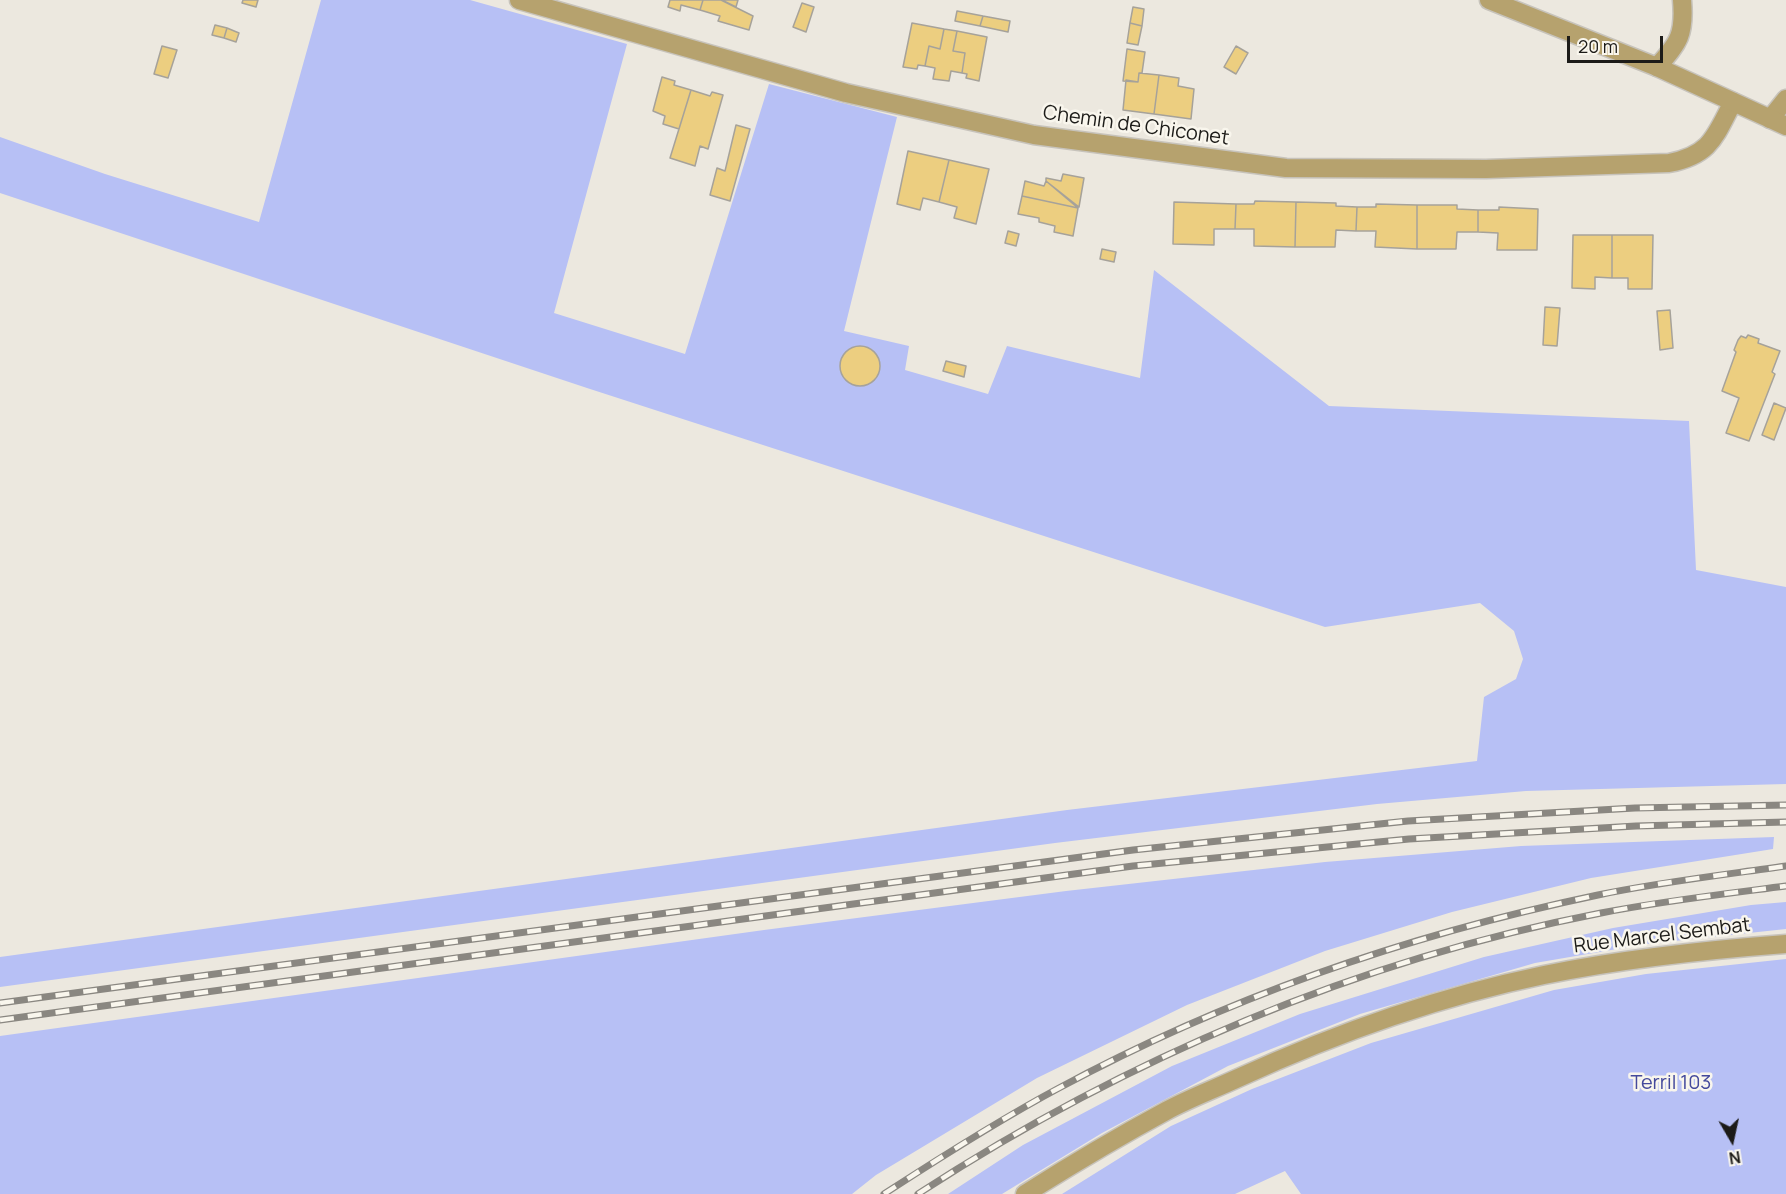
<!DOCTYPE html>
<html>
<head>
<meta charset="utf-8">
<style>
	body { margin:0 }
	#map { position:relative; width:1786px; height:1194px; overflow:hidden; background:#ece8df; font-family:Manrope,sans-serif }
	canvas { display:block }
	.north { position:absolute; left:1702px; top:1110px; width:60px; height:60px; -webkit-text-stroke:4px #f9f6ed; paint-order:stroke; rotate:171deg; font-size:16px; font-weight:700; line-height:24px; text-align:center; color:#1c1b18 }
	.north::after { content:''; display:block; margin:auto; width:21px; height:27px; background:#1c1b18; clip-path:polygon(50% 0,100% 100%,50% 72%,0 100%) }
	.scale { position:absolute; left:1567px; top:36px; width:96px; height:27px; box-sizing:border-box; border:3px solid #1c1b18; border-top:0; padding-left:8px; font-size:18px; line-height:21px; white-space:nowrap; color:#1c1b18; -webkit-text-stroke:4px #f9f6ed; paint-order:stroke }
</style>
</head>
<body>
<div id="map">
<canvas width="1786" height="1194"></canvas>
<div class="north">N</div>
<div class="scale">20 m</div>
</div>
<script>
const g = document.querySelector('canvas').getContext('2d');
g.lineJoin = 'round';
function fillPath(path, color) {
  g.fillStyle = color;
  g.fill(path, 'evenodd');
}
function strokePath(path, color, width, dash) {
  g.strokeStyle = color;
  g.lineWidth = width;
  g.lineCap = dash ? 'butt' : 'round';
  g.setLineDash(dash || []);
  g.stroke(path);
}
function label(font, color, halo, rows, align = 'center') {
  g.font = font + ' Manrope,sans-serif';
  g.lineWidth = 5;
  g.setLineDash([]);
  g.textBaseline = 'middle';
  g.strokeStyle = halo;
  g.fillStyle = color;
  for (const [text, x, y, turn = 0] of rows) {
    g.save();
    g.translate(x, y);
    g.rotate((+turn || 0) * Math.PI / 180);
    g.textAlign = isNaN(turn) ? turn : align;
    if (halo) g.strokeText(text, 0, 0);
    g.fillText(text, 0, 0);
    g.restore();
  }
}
fillPath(new Path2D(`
	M321,0H470L627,44L554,313L685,354L769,84L897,117L844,331L909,346L905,370L988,394L1007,346L1140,378L1154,270L1329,406L1689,421L1696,570L1786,587V784L1526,791L1377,804L1055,843L0,987V957L1067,810L1477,761L1484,697L1516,679L1523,659L1514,631L1480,603L1325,627L587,388L0,193V137L105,174L259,222Z
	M1774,837L1773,849L1591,878L1452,912L1325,951L1187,1005L1037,1078L876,1175L852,1194H0V1036L764,930L1066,891L1325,862L1521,846Z
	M1786,902V929L1646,944L1535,963L1360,1014L1228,1066L1102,1133L1002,1194H948L1023,1145L1172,1066L1300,1014L1484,957L1613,928L1751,905Z
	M1786,959V1194H1301L1285,1171L1235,1194H1062L1171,1126L1252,1089L1371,1043L1554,990L1646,974Z`), '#b7c0f5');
const building = new Path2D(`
	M243,0H258L256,7L242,3Z
	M670,0H703L700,10L681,5L680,11L668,7Z
	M703,0H721L753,16L749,30L718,21L720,16L700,10Z
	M722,0H738L736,7Z
	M802,3L814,7L806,32L793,27Z
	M1133,7L1144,9L1142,26L1130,23Z
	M957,11L983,16L980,26L955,21Z
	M983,16L1010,21L1008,32L980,26Z
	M912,23L944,29L940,49L929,46L925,66L918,65L917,69L903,67Z
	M1130,23L1142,26L1138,45L1127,43Z
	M215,25L227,28L224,38L212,35Z
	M227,28L239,33L236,42L224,38Z
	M944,29L957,31L953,51L965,53L962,73L951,71L949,81L933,79L935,68L925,66L929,46L940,49Z
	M957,31L987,37L979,81L966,78L967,74L962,73L965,53L953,51Z
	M162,46L177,50L168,78L154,74Z
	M1236,46L1248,53L1236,74L1224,67Z
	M1127,49L1145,52L1142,73H1139L1138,82L1123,81Z
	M1139,73L1159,75L1154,114L1123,110L1126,80L1138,82Z
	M1159,75L1179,78L1178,86L1194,89L1191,119L1154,114Z
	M662,77L675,81L674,85L691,90L679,129L663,124L665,116L653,111Z
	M691,90L710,96L712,92L723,95L708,149L700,146L695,166L670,158Z
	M736,125L750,129L730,201L710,195L717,168L725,171Z
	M908,151L949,160L939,202L923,198L920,210L897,204Z
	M949,160L989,169L976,224L954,218L957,207L939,202Z
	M1063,174L1084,178L1079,207L1046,181V178L1061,181Z
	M1025,181L1044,186L1046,181L1078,208L1022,196Z
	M1022,196L1078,208L1073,236L1054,232L1055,226L1039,222V218L1018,214Z
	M1255,201L1296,202L1295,247L1254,246V229H1235L1236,204H1254Z
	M1174,202L1236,204L1235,229H1214V245L1173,244Z
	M1296,202L1336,203V206L1357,207L1356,231L1336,230L1335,247H1295Z
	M1376,204L1417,205V249L1375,247L1376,231H1356L1357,207H1376Z
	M1417,205H1457V209L1478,210V232H1457L1456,249H1417Z
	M1499,207L1538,209L1537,250H1497L1498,233L1478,232V210H1499Z
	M1008,231L1019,234L1016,246L1005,243Z
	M1573,235H1612V278L1595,277V289L1572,288Z
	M1612,235H1653L1652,289H1628V278H1612Z
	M1102,249L1116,252L1114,262L1100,259Z
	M1545,307L1560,308L1557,346L1543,345Z
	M1670,310L1673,348L1660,350L1657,311Z
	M1748,335L1759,339L1758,343L1780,351L1772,372L1775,374L1749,441L1726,433L1739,398L1722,391L1736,352L1734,350L1738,340L1741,336L1746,338Z
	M840 366a20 20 0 1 1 40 0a20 20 0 1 1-40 0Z
	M946,361L966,366L964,377L943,371Z
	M1774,403L1786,408L1774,440L1762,435Z`);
fillPath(building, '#ecce80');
strokePath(building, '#a6a29a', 1.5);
const minor = new Path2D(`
	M519,0L846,93L1034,135L1286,168L1486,169L1669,163C1711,155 1715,136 1733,102
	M1657,67C1679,43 1685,34 1682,0
	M1770,119L1786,99`);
const tertiary = new Path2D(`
	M1489,0L1657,67L1786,126
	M1025,1194C1071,1165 1118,1137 1166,1111C1188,1099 1212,1090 1236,1079C1334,1034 1437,997 1544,975C1623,959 1705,950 1786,944`);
strokePath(minor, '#c7c3bb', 21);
strokePath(tertiary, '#c7c3bb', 21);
strokePath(minor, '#b6a26e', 18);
strokePath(tertiary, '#b6a26e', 18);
const rail = new Path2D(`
	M0,1003L1133,850L1408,821L1635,808L1786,805
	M0,1020L1133,866L1409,839L1636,826L1786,822
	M884,1194C941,1157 999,1120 1059,1088C1228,997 1411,934 1598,895C1660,882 1723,875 1786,866
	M918,1194C1125,1059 1357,960 1601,913C1662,901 1724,894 1786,886`);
strokePath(rail, '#8a8781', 7);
strokePath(rail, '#f9f6ed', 4.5, [14]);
label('20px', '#1c1b18', '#f9f6ed', [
	["Chemin de Chiconet",1136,126,8],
	["Rue Marcel Sembat",1662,936,-7]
]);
label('20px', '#44499c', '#f9f6ed', [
	["Terril 103",1671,1083]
]);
</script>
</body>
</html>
